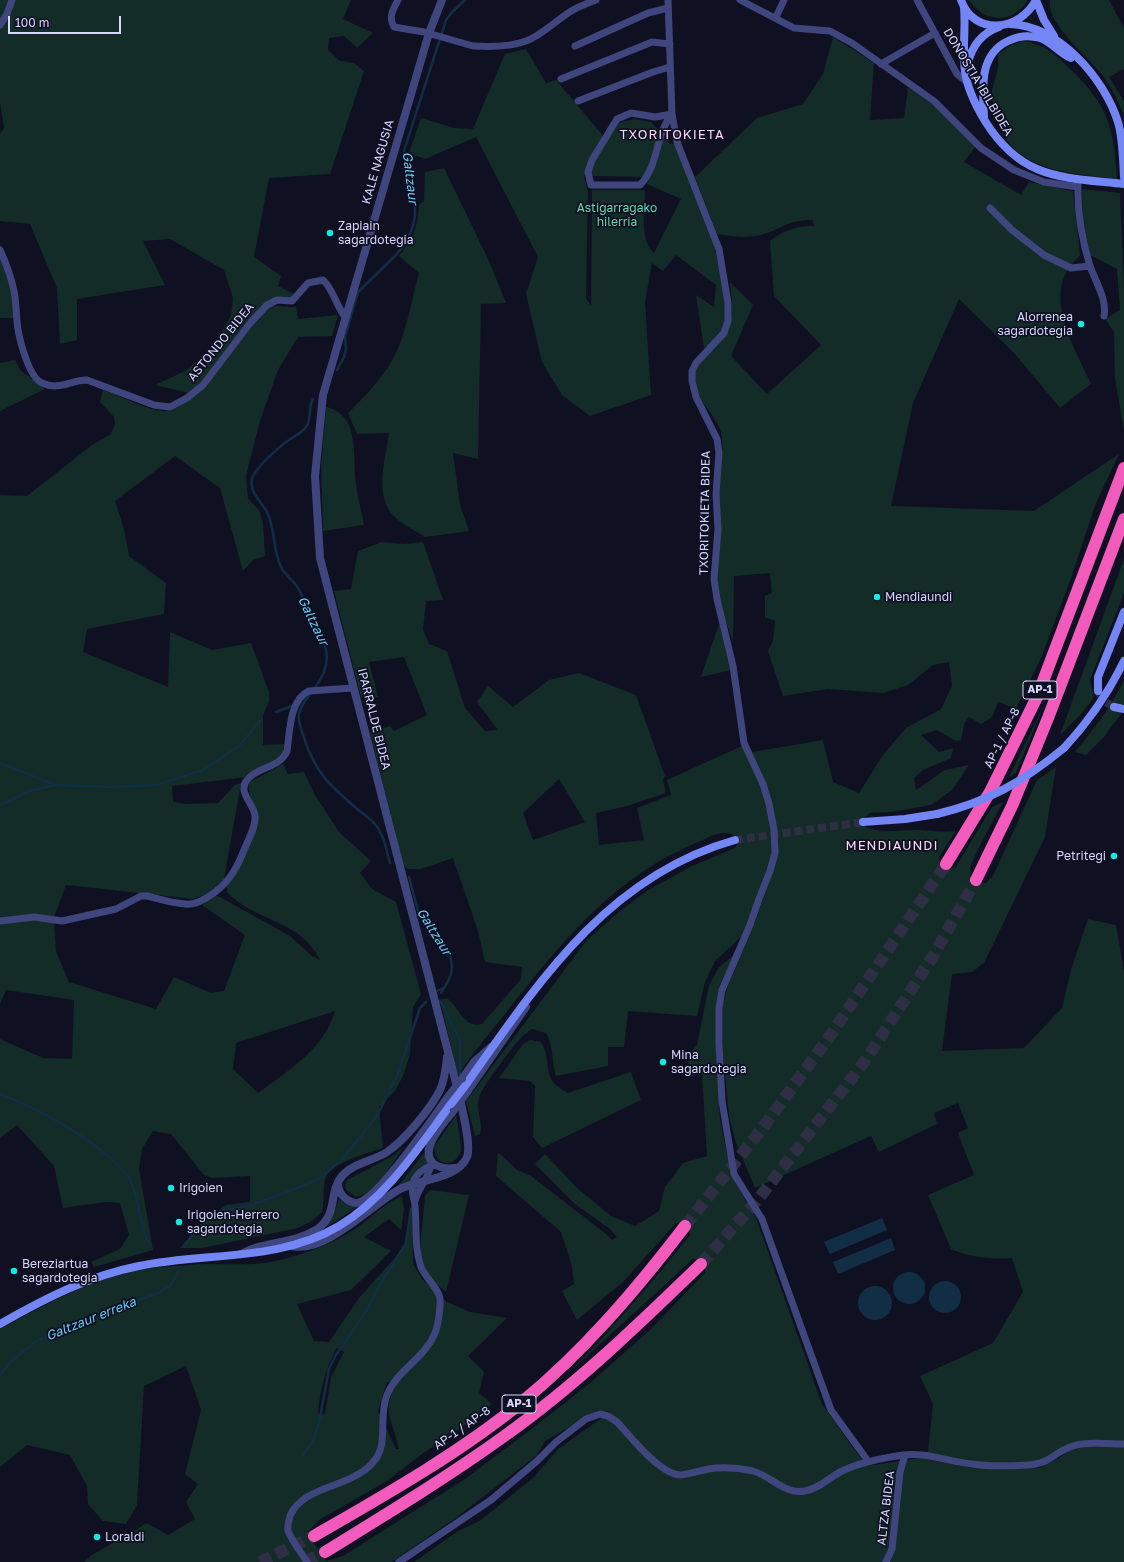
<!DOCTYPE html>
<html>
<head>
<meta charset="utf-8">
<style>
	body { margin:0 }
	#map { position:relative; width:1124px; height:1562px; overflow:hidden; background:#101023; font-family:"Golos Text",sans-serif }
	canvas { display:block }
	.scale { position:absolute; left:8px; top:16px; width:113px; height:18px; box-sizing:border-box; border:2px solid #d5d7fc; border-top:0; padding-left:5px; font-size:12px; line-height:14px; white-space:nowrap; color:#d5d7fc; -webkit-text-stroke:3px #101023; paint-order:stroke }
</style>
</head>
<body>
<div id="map">
<canvas width="1124" height="1562"></canvas>
<div class="scale">100 m</div>
</div>
<script>
const g = document.querySelector('canvas').getContext('2d');
g.lineJoin = 'round';
function fillPath(path, color) {
  g.fillStyle = color;
  g.fill(path, 'evenodd');
}
function strokePath(path, color, width, dash) {
  g.strokeStyle = color;
  g.lineWidth = width;
  g.lineCap = dash ? 'butt' : 'round';
  g.setLineDash(dash || []);
  g.stroke(path);
}
function label(font, color, halo, rows, align = 'center') {
  g.font = font + ' "Golos Text",sans-serif';
  g.lineWidth = 3.5;
  g.setLineDash([]);
  g.textBaseline = 'middle';
  g.strokeStyle = halo;
  g.fillStyle = color;
  for (const [text, x, y, turn = 0] of rows) {
    g.save();
    g.translate(x, y);
    g.rotate((+turn || 0) * Math.PI / 180);
    g.textAlign = isNaN(turn) ? turn : align;
    if (halo) g.strokeText(text, 0, 0);
    g.fillText(text, 0, 0);
    g.restore();
  }
}
fillPath(new Path2D(`
	M0,0H9L5,13L0,21Z
	M14,0H351L343,19L373,33L357,48L344,36L329,38L328,50L340,61L354,63L364,71L330,174L269,178L254,257L281,276L278,286L296,295L292,300L266,302L261,306L207,377L189,393L155,385L185,371L211,350L231,316L233,298L224,270L170,239L143,241L165,285L77,299V340L60,344L57,288L30,224L0,221V134L4,128L0,102V29L10,13Z
	M969,0H1028C1012,25 985,23 969,0Z
	M1050,0H1109L1124,28V69L1109,77L1124,101V116C1119,102 1112,89 1104,77C1091,59 1045,23 1050,0Z
	M833,37L874,63L870,120L904,118L908,87L942,111L976,146L964,162L1021,195L1029,182L1073,191L1080,255C1075,261 1068,268 1065,275C1049,306 1078,355 1091,384L1060,408L1015,354L959,299L913,403L891,506L1034,511L1119,454L1096,503L1071,578L1041,658L1016,709L998,702L992,717L981,724L969,717L964,724L961,741L954,740L937,730L921,735L939,752L953,748L951,758L923,770L914,778L916,790L945,770L969,765L952,790L931,805L892,812L870,813L863,819L866,827C882,834 898,830 915,830C929,830 942,833 956,831L939,857L941,864L948,869L955,868L992,807L1003,802L979,847L970,867L971,879L978,883H986L993,876L1037,780L1056,767L1045,837L984,963L972,972L952,974L942,1051L1024,1048L1062,1008L1071,970L1088,919L1116,925L1124,971V1441L1084,1442L1039,1461L1000,1463L963,1461L928,1452L933,1404L920,1376L993,1343L1023,1292L1012,1258C989,1259 972,1258 951,1249L928,1195L974,1175L958,1133L968,1128L958,1103L934,1113L937,1124L879,1152L871,1136L755,1188L736,1143L729,1116L723,1055V1004L728,986L754,925L773,871L769,795L762,773L752,752L823,740L833,782L859,793L883,755L906,728L941,709L952,686L949,662L933,665L908,685L883,693L828,689L783,696L768,651L773,641L775,620L765,618V596L772,593L770,573L734,576L733,641C728,627 722,612 719,598C715,569 716,525 718,495C719,475 725,452 721,432C717,415 688,393 695,372C698,362 707,356 714,349C736,328 733,311 730,282L753,305L731,356L767,394L821,345L774,296L770,241C784,230 796,226 814,226L813,220C788,219 781,230 760,235C746,239 732,236 717,234L695,177L757,118L803,104L823,74Z
	M1023,41C1043,44 1053,52 1067,66C1107,103 1114,125 1117,179C1058,172 1000,170 992,97C991,82 1002,70 997,55L1011,45Z
	M526,49L546,83L556,80L604,137L591,157L584,177L588,192L586,298L591,306L592,190H645C645,210 639,239 654,253L681,199L647,184L656,165L664,138L670,144H675L713,239L726,302V320L722,332L712,343L704,348L696,295L714,307L716,285L676,255L663,271L652,263L645,302L651,395L590,416L562,395L542,362L526,294L538,257L476,137L425,159L409,153L421,118L454,128L473,129L505,54Z
	M634,119L651,122L660,132L646,177L591,176L594,160L619,123Z
	M444,168L489,261L506,303L481,304L478,459L453,453L460,505L469,531L425,537C416,531 398,522 392,514C374,492 386,458 389,433L357,434L348,413C363,399 379,381 390,364C406,338 411,302 419,273L399,256C413,238 418,227 419,204L424,201L425,172Z
	M1082,189L1120,193L1124,288V431L1115,379L1114,332L1105,319L1120,310L1117,269L1090,255L1083,220Z
	M0,254L9,278L14,318H0Z
	M272,306L296,307L298,319L338,315L332,336L298,337L278,370L260,421L246,476L248,499L259,510L263,523L265,556L253,560L243,571L220,488L175,456L115,501L124,529L129,556L166,583L164,614L87,629L83,652L168,687L170,632L212,650L251,643L269,692V702L263,715V745L285,744L282,753L277,758L247,777L172,786L173,802L186,804L218,803L235,785L241,783L224,879L207,894L193,899L66,885L54,917L0,918V495L27,496L92,445L111,434L115,424L114,417L100,402L103,390C122,396 143,409 163,411C191,414 247,332 264,310Z
	M15,360L20,370L45,389L0,411V363Z
	M326,407C361,415 352,455 356,483C357,497 362,511 364,525L323,531L321,467Z
	M382,542L405,544L423,542L443,600L426,601L423,630L429,644L447,651L465,708L485,731L498,730L477,702L488,686L513,707L549,680L579,673L636,695L665,776L663,780L666,793L627,806L596,813L599,845L644,840L637,808L671,795L667,780L742,746L760,783L767,805L771,831L772,849L770,863L743,935L715,961L705,982L697,1016L628,1011L624,1047H608V1066L556,1076C552,1066 553,1038 545,1033C541,1031 536,1030 532,1029C528,1032 523,1035 520,1039C513,1046 481,1089 479,1097C475,1110 484,1122 480,1134L475,1136L466,1101L587,940L619,912L645,892L692,866L735,848L740,840C725,826 713,836 696,843C617,875 563,940 512,1005C494,1028 475,1050 458,1075L440,1000L447,998C459,1007 464,1029 482,1024L521,979L522,967L485,962L478,931L453,858L421,869H407L403,864L370,732L390,726L394,731L427,715L404,657L369,662L378,697H361L334,591L351,589L358,551ZM559,779L585,822L533,840L523,813Z
	M1124,559V593L1090,680L1094,697L1081,714L1060,735Z
	M719,624L731,670L701,677Z
	M1124,680V710L1104,737L1086,755L1075,752C1094,729 1111,707 1124,680Z
	M1044,705L1016,773L1009,777Z
	M283,764L288,774L304,772L315,795L339,832L371,861L360,873L372,889L396,902L421,994L413,1007L410,1054L403,1076L395,1091L379,1107L383,1148C369,1153 330,1163 326,1177C322,1188 325,1201 322,1212L312,1221L298,1228L202,1248H180L202,1222L226,1205L250,1202V1176L212,1178L204,1175L171,1134L153,1131L142,1149L139,1169L153,1250L94,1267L91,1262L120,1249L129,1235L120,1203L106,1202L63,1208L54,1166L17,1125L0,1138V1039L43,1058L72,1059L74,1000L6,990L0,1004V923L35,919L54,923L56,951L69,982L156,1009L174,977L211,993L224,991L245,935L202,905L216,896L220,897L290,936L312,956L320,960C299,918 256,923 227,892V887L234,878L258,824C259,805 245,797 250,782ZM335,1011C324,1049 289,1070 258,1093L233,1069L236,1043Z
	M734,955L719,987L716,1052L720,1120L732,1177L756,1218L822,1404L866,1466L921,1458L972,1468H1038L1054,1461L1073,1449L1089,1447H1124V1562H414L458,1531L481,1520L534,1477L558,1449L610,1412L599,1410L545,1441L537,1455L457,1517L392,1562H84L92,1555L147,1523L168,1535L195,1519L186,1502L198,1484L185,1474L201,1410L186,1366L144,1386L137,1505L126,1524L103,1521L88,1504L87,1486L70,1455L27,1445L0,1467V1329C54,1300 100,1273 163,1267C177,1266 193,1264 208,1264C232,1264 257,1266 280,1260C307,1253 335,1243 358,1227C373,1216 385,1203 402,1196L404,1209L401,1230L389,1219L364,1237L391,1251L351,1290L297,1304L314,1341L329,1342L359,1298L404,1248L412,1211L413,1264L422,1279L447,1302L470,1312L507,1318L468,1356L484,1372L479,1393L492,1404L468,1423L422,1454L387,1481L319,1520L307,1533L326,1561L343,1556L465,1479L529,1431L590,1383L650,1330L705,1273V1262L693,1259L564,1377C611,1331 649,1286 690,1235L687,1223H676L623,1282L577,1320L562,1291L574,1284L572,1266L561,1232L496,1176L498,1152L517,1170L531,1176L606,1234L612,1240L617,1237L610,1229L575,1204L535,1164L545,1154L577,1188L611,1216L635,1226L659,1211L665,1187L683,1163L707,1156L702,1075L685,1076L691,1051L697,1045L709,985L719,967ZM337,1348L344,1352L331,1377L325,1414L318,1413C320,1389 326,1368 337,1348ZM387,1382H398C380,1411 393,1419 399,1449H396L378,1411Z
	M530,1040L541,1042C554,1063 538,1078 568,1093L631,1072L641,1100L542,1148L533,1137L535,1086L530,1081L499,1078L523,1044Z
	M456,1115C458,1126 461,1138 461,1149C460,1159 449,1167 440,1161C436,1158 435,1152 434,1147Z
	M404,1147C393,1163 375,1194 356,1197L346,1190L345,1185L347,1180L391,1157Z
	M424,1153L428,1163L419,1168L411,1181L398,1186Z
	M430,1190L469,1195L446,1292C436,1284 423,1272 421,1258C419,1241 424,1214 425,1196Z
	M339,1199L347,1205L357,1207L328,1226L327,1224L336,1208Z`), '#132c27');
fillPath(new Path2D(`
	M882,1218L887,1230L830,1254L824,1242Z
	M891,1238L895,1250L838,1274L833,1262Z
	M893 1288a16 16 0 1 1 32 0a16 16 0 1 1-32 0Z
	M929 1297a16 16 0 1 1 32 0a16 16 0 1 1-32 0Z
	M858 1303a17 17 0 1 1 34 0a17 17 0 1 1-34 0Z`), '#122e45');
strokePath(new Path2D(`
	M337,370L344,357L346,349L345,337L358,292L395,256L406,243L412,229L415,216V203L407,179L404,151L446,20L452,12L465,0
	M313,399C308,407 312,419 306,427C302,433 294,436 289,440C279,447 254,469 252,479C249,493 263,503 268,514C275,530 273,551 281,567C284,574 292,579 296,585C303,595 306,605 311,615C326,644 336,661 314,689
	M311,693C296,712 296,715 304,738C316,773 328,784 356,808C362,813 369,818 374,823C384,834 386,849 390,863
	M276,712L292,706
	M0,763L53,784
	M0,805L29,791L55,785L112,787L157,785L203,770L239,746L261,720
	M409,877L419,914L450,956C455,971 449,981 441,993
	M437,991L445,987
	M440,1001L460,1040V1077
	M0,1094C37,1109 72,1127 103,1152C112,1160 123,1168 129,1178C140,1197 138,1222 148,1242
	M185,1247L195,1230L222,1211L248,1206L295,1189L320,1178L341,1161L377,1116L397,1076L420,1008L426,1002
	M0,1375L14,1359L35,1342L65,1327L156,1294L171,1285L181,1267
	M303,1456L313,1440L319,1423L329,1369L336,1355L367,1310L375,1293L406,1243L411,1209`), '#122e45', 2.5);
strokePath(new Path2D(`
	M1099,693L1104,701L1114,707
	M735,840L863,822`), '#2e2e44', 8, [8, 4]);
strokePath(new Path2D(`
	M685,1226L764,1126L827,1040L946,864
	M701,1264L759,1198L865,1061L933,956L976,880
	M260,1562L314,1536
	M305,1562L325,1552`), '#2e2e44', 12, [12, 6]);
strokePath(new Path2D(`
	M398,0C393,10 388,17 394,27L424,32L473,46C490,47 510,47 526,41C544,34 557,19 573,10C580,6 588,3 596,0
	M668,0L672,114L677,142L719,249L728,303V321L724,333L696,363L692,371V381L696,397L717,439L719,453L716,494L718,529L714,579L717,599L733,666L744,743L763,784L769,804L774,830L775,853L770,871L759,899L750,925L722,990L719,1008V1044L722,1101L734,1174L762,1219L831,1410L868,1461
	M740,0L794,28L830,31L852,43L934,101L981,148L1014,170L1044,182L1078,187
	M917,0L957,74L967,82
	M776,17L784,0
	M0,25L7,14L12,0
	M575,46L648,13L668,8
	M881,64L935,33
	M561,79L652,42L670,44
	M578,101L653,72L670,67
	M631,113L655,117L672,114C655,135 659,166 640,185H591L588,172L592,160L617,119Z
	M1078,183C1077,211 1082,240 1090,266C1096,283 1107,299 1104,316
	M990,208L1012,230L1044,255L1071,268L1090,266
	M0,250C6,263 11,276 14,291C16,301 16,311 17,321C18,335 28,377 42,383C60,391 70,380 87,380L154,405L170,407L187,398L203,385L251,322L267,305L277,300L292,301L308,283L323,280C332,287 337,307 345,317
	M0,921L34,917L62,921L116,909L141,896H147C159,899 172,903 185,904C194,905 201,901 208,897C227,885 236,871 244,850C248,840 256,827 255,816C254,804 237,792 247,780C258,766 279,769 287,751C290,732 289,700 309,691L353,688
	M415,1201C418,1187 430,1178 431,1163
	M307,1562C301,1552 292,1541 288,1531C287,1526 289,1520 290,1516C300,1491 334,1488 355,1476C363,1472 369,1468 374,1461C389,1444 378,1417 387,1395C397,1370 425,1358 435,1333C438,1326 442,1301 439,1295C435,1285 425,1277 421,1267C414,1247 417,1227 415,1207C415,1198 410,1192 413,1183C416,1173 425,1167 435,1165
	M399,1562L491,1500L537,1461L556,1442L586,1419L600,1414L608,1416L617,1422C631,1437 660,1475 681,1475C690,1474 699,1471 708,1469C722,1467 739,1468 753,1471C771,1476 785,1495 805,1491C819,1489 830,1477 842,1471C861,1462 882,1458 903,1455C926,1452 949,1462 972,1464C990,1467 1009,1466 1026,1465C1050,1464 1052,1454 1070,1447C1084,1441 1108,1444 1124,1444
	M886,1562L892,1549L900,1472L905,1455`), '#3f467e', 7);
strokePath(new Path2D(`
	M462,1079L474,1062L491,1047
	M467,1092L526,1007
	M454,1110C445,1122 417,1150 434,1164C440,1168 448,1169 455,1168
	M338,1184C338,1190 341,1195 346,1199C350,1202 356,1204 360,1202C381,1195 433,1118 448,1097
	M292,1246C326,1254 372,1204 400,1189C419,1179 458,1179 467,1157C473,1143 456,1085 452,1067L320,558L315,476L323,395L429,33L442,0
	M241,1254C264,1241 293,1244 316,1230C339,1215 328,1192 342,1176C353,1163 373,1161 387,1152C404,1141 431,1108 440,1090C445,1079 446,1068 447,1057`), '#3f467e', 8);
strokePath(new Path2D(`
	M961,0C974,37 1020,31 1036,0
	M1036,0L1044,20L1054,36
	M964,7C966,28 962,51 965,71C967,89 976,106 985,121C1022,180 1061,177 1124,184
	M1010,24C1059,26 1104,78 1118,122C1123,139 1123,159 1124,177
	M968,63C972,46 982,33 999,27
	M984,117C983,90 978,55 1008,41C1018,36 1030,35 1040,38C1052,42 1060,54 1071,58
	M1098,691V677L1124,612
	M1114,707L1124,709
	M1064,748C1089,721 1108,694 1124,661
	M863,822L905,819L937,814
	M465,1086C537,984 607,876 735,840
	M0,1324C44,1299 88,1276 139,1266C205,1252 279,1262 339,1226C387,1197 418,1148 451,1104`), '#7485f4', 8);
strokePath(new Path2D(`
	M946,864L990,792L1037,697L1124,468
	M976,880L1012,806L1048,718L1124,519
	M314,1536C385,1495 458,1454 522,1402C584,1351 636,1290 685,1226
	M325,1552C385,1515 446,1478 503,1437C575,1386 638,1325 701,1264`), '#f25abb', 12);
strokePath(new Path2D(`
	M448,1097L462,1079
	M454,1110L467,1092`), '#3f467e', 8);
strokePath(new Path2D(`
	M937,814C988,802 1024,781 1064,748
	M451,1104L465,1086`), '#7485f4', 8);
for (const [x, y, r, color] of [
	[330,233,4,"#13eadd"],
	[1081,324,4,"#13eadd"],
	[877,597,4,"#13eadd"],
	[1114,856,4,"#13eadd"],
	[663,1062,4,"#13eadd"],
	[171,1188,4,"#13eadd"],
	[179,1222,4,"#13eadd"],
	[14,1271,4,"#13eadd"],
	[97,1537,4,"#13eadd"]
]) {
  const dot = new Path2D();
  dot.arc(x, y, r, 0, 2 * Math.PI);
  g.fillStyle = color;
  g.fill(dot);
  strokePath(dot, '#101023', 1.5);
}
for (const [x, y, w] of [
	[1040,690,34],
	[519,1404,34]
]) {
  const box = new Path2D();
  box.roundRect(x - w / 2, y - 9, w, 18, 3);
  g.fillStyle = '#101023';
  g.fill(box);
  strokePath(box, '#d5d7fc', 1);
}
label('bold 11px', '#d5d7fc', null, [
	["AP-1",1040,690],
	["AP-1",519,1404]
]);
label('12px', '#d5d7fc', '#101023', [
	["DONOSTIA IBILBIDEA",978,82,59],
	["KALE NAGUSIA",378,162,-74],
	["ASTONDO BIDEA",221,342,-51],
	["TXORITOKIETA BIDEA",705,513,-89],
	["IPARRALDE BIDEA",374,719,76],
	["AP-1 / AP-8",1002,738,-64],
	["AP-1 / AP-8",462,1428,-35],
	["ALTZA BIDEA",886,1508,-83]
]);
label('12px', '#67d6a8', '#101023', [
	["Astigarragako",617,208],
	["hilerria",617,222]
]);
label('12px', '#d5d7fc', '#101023', [
	["Zapiain",338,226],
	["sagardotegia",338,240],
	["Alorrenea",1073,317,"right"],
	["sagardotegia",1073,331,"right"],
	["Mendiaundi",885,597],
	["Petritegi",1106,856,"right"],
	["Mina",671,1055],
	["sagardotegia",671,1069],
	["Irigoien",179,1188],
	["Irigoien-Herrero",187,1215],
	["sagardotegia",187,1229],
	["Bereziartua",22,1264],
	["sagardotegia",22,1278],
	["Loraldi",105,1537]
], 'left');
g.letterSpacing = '1px';
label('13px', '#fcd7f4', '#101023', [
	["TXORITOKIETA",672,135],
	["MENDIAUNDI",892,846]
]);
g.letterSpacing = '0px';
label('italic 13px', '#6ccaf3', '#101023', [
	["Galtzaur",410,178,83],
	["Galtzaur",313,621,64],
	["Galtzaur",434,932,58],
	["Galtzaur erreka",91,1319,-22]
]);
</script>
</body>
</html>
